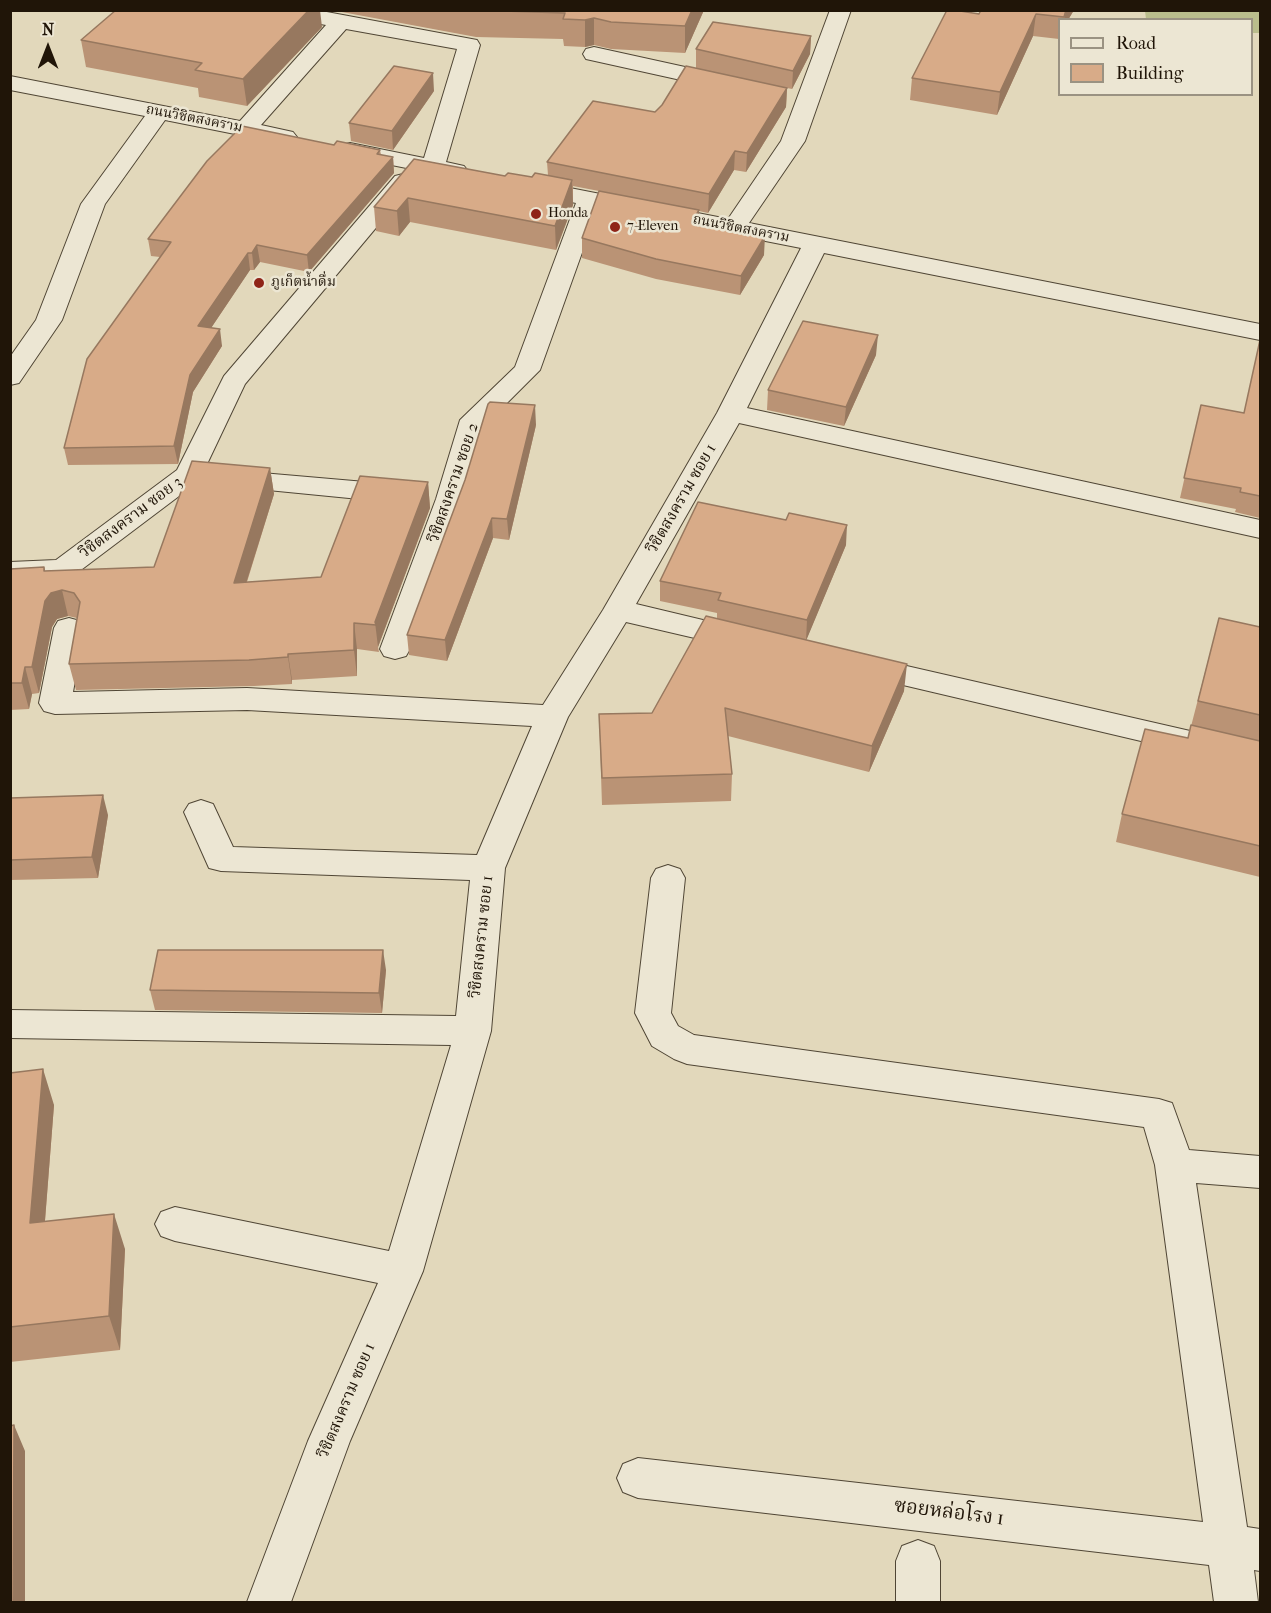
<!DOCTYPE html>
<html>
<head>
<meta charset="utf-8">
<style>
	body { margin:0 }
	#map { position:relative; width:1271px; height:1613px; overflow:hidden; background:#e2d8bb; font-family:"IM FELL French Canon",serif }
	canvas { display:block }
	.frame { position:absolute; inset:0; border:12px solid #201508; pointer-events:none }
	.legend { position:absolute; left:1058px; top:18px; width:195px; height:78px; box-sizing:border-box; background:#ece6d3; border:2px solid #9a9282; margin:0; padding:8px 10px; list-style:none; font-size:18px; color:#201508 }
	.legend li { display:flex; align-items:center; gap:12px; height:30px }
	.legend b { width:30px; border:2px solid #9a9282 }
	.north { position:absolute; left:18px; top:18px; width:60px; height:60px; -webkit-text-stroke:4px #ece6d3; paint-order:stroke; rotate:0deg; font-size:16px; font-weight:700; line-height:24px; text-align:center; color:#201508 }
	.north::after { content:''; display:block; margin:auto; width:21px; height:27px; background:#201508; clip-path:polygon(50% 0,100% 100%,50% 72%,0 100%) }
</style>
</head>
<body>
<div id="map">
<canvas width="1271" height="1613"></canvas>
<div class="frame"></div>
<ul class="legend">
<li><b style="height:8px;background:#ece6d3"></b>Road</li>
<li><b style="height:16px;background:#d8ab88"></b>Building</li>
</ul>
<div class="north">N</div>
</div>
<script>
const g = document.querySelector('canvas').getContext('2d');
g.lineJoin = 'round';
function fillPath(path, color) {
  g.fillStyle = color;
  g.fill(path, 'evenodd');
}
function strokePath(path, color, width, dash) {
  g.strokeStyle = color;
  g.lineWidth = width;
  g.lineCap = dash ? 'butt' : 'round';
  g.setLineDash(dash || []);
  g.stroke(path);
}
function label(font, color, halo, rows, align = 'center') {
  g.font = font + ' "IM FELL French Canon","Noto Serif Thai",serif';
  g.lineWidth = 5;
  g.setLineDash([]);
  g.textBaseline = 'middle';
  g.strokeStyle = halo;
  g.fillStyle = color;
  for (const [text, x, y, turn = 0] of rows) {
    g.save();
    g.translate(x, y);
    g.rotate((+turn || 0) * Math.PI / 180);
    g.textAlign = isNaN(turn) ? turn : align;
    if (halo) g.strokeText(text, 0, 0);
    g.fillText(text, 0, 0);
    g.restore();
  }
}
fillPath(new Path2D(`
	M1145,11H1260V33H1252V20L1146,19Z`), '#babd8c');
const minor = new Path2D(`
	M268,10H316L477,40L480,45L446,162L464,166L468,171L464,176L456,178L342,155L338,150L342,145L350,143L424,158L457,49L346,29L261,125L293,132L297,137L293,142L285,144L165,120L105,204L62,320L19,383L10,385V357L36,320L81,204L145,116L10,90V76L240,121L326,25L270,15Z
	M830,10H851L805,141L749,223L1260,324V340L824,253L747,408L1260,520V538L739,423L636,604L753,632L757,639L753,646L742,649L626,622L568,717L505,868L491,1031L423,1271L350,1441L291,1602H247L308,1441L378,1283L175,1241L161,1236L155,1224L161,1212L175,1207L389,1251L451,1045L10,1038V1010L456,1016L470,880L221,871L209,868L184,812L189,804L201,800L213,804L233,847L477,855L532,726L247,710L55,714L44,711L39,703L54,628L58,621L69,618L80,621L84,628L73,692L247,688L543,705L603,610L717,413L801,248L598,208L540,370L487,423L464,499L410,649L406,656L395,659L384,656L380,649L436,499L460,420L515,367L576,203L521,192L517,187L521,182L529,180L728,219L781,141Z
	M594,47L726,76L734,78L737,83L734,88L726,90L586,59L583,54L586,49Z
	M403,174L411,176L415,181L411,186L245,384L199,481L73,576L63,578L10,581V562L56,560L177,470L224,376L395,176Z
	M227,470L400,485L410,488L414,494L410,500L400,503L217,485L213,479L217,473Z
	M863,656L1260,747V769L852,673L848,666L852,659Z
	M668,865L680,869L685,878L671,1013L678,1026L694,1035L1159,1099L1172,1103L1189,1150L1260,1156V1188L1196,1183L1247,1527L1260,1529V1571L1254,1570L1258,1602H1214L1209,1565L638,1498L623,1492L617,1478L623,1464L638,1458L1203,1522L1155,1165L1144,1127L687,1064L674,1059L652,1046L635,1013L651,878L656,869Z
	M918,1540L934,1546L940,1561V1602H896V1561L902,1546Z`);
strokePath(minor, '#504635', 2);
fillPath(minor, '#ece6d3');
fillPath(new Path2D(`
	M331,10H704L685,53L611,49L594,45L585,47L564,46L563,39L476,37Z
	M1074,10L1068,20H1059V39L1033,36L997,115L910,100L912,78L979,14Z
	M322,27L247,106L199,97L198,88L86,67L81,40Z
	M811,36L810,54L792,89L787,88L786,107L746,172L734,170L708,213L699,211L698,223L764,255L740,295L656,279L582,258V238L599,191L573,186V205L556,250L410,222L399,236L376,231L374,207L414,159L505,176L532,177L548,175L547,162L655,112L696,68V49Z
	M434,91L393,150L351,141L349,123Z
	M334,145L380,150L381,155L393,157L394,173L309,272L260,262L254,270H250L211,328L222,346L193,392L178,464L68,465L64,448L160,257L151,256L148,239Z
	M1260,339V518L1235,512L1236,509L1180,498L1201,405L1244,413Z
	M876,355L844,426L767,410L768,390Z
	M536,425L509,540L493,538L447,661L409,655L407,635Z
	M270,468L274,494L247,582L321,577L428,482L430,508L378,647L379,652L357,649V676L292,680V684L254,686L76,690L69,664L77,618L68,616L57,619L52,627L39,693L32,694L29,709L10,710V569L44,567L45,571L154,567Z
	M846,545L806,640L904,691L869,772L728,736L732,774L731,801L602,805L599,714L652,713L717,619V613L660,601V581Z
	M1219,618L1260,627V877L1116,842L1122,814L1188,738Z
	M10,798L108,815L98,878L10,880Z
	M386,970L382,1013L155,1010L150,990Z
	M10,1073L54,1105L45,1221L125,1249L120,1350L10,1362Z`), '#ba9375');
fillPath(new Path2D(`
	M309,10H320L322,27L247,106L243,79Z
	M692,10H704L685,53V26Z
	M1066,10H1074L1068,20H1064Z
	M1036,14L1033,36L997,115L1000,92Z
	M594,18V45L585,47V20Z
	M811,36L810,54L792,89L793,71Z
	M433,73L434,91L393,150L392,131Z
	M787,88L786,107L746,172L747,153Z
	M735,151L734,170L708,213L709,194Z
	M393,157L394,173L309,272L307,255Z
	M572,180L573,205L556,250L555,226Z
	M408,198L410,222L399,236L397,211Z
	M699,210L698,229L692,222Z
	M765,236L764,255L740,295L741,276Z
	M257,245L260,262L254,270L252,253Z
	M248,253L250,270L201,343L198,326Z
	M220,329L222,346L193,392L178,464L174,446L190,375Z
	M878,335L876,355L844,426L846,407Z
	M535,405L536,425L509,540L507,519Z
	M270,468L274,494L238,609L234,583Z
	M428,482L430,508L378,647L375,622Z
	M492,518L493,538L447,661L445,640Z
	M847,525L846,545L806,641L807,620Z
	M44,567L51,593L62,590L68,616L57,619L52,627L39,693L32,667L45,601L44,571Z
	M354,623L357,649V676L354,650Z
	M288,654L292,680V684L288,657Z
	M907,664L904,691L869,772L872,746Z
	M25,667L32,694L29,709L22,683Z
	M103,795L108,815L98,878L92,857Z
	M383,950L386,970L382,1013L379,993Z
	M43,1069L54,1105L42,1258L30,1223Z
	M114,1214L125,1249L120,1350L109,1316Z
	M14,1425L25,1451V1602H13Z`), '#97785f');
const building = new Path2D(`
	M116,10H309L243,79L195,70L202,63L81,40Z
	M472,10H692L685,26L611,22L594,18L585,20L563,19L565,13Z
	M947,10H954L979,14L981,10H1066L1064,17L1036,14L1000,92L912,78Z
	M713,22L811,36L793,71L696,49Z
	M394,66L433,73L392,131L349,123Z
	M686,66L787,88L747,153L735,151L709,194L547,162L593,101L655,112L662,105Z
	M242,126L334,145L337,141L380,150L377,154L393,157L307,255L257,245L252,253H248L198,326L220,329L190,375L174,446L64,448L87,359L171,242L148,239L207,161Z
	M414,159L505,176L508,173L532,177L535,173L572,180L555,226L408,198L397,211L374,207Z
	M599,191L699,210L692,222L765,236L741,276L656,259L582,238Z
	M803,321L878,335L846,407L768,390Z
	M1260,340V496L1240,492L1241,488L1184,478L1201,405L1244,413Z
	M490,402L535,405L507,519L492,518L445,640L407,635L465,480L488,404Z
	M192,461L270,468L234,583L321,577L360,476L428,482L375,622L376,625L354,623V650L288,654V657L249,660L69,664L80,602L74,593L62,590L51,593L45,601L32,667H25L22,683H10V569L44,567V571L154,567Z
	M698,502L786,520L789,513L847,525L807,620L718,600L721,593L660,581Z
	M706,616L907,664L872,746L725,708L732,774L602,778L599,714L652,713Z
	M1219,618L1260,627V715L1198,701Z
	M1191,725L1260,741V846L1122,814L1145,729L1188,738Z
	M103,795L92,857L10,860V798Z
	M158,950H383L379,993L150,990Z
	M43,1069L30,1223L114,1214L109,1316L10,1327V1073Z
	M14,1425L13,1602H10V1426Z`);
fillPath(building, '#d8ab88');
strokePath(building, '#97785f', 1.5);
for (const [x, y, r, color] of [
	[536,214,6,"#8f2418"],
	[615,227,6,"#8f2418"],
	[259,283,6,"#8f2418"]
]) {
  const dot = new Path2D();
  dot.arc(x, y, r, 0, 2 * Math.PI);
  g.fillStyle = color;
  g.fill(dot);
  strokePath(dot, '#ece6d3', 2);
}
label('14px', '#201508', '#ece6d3', [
	["ถนนวิชิตสงคราม",194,119,11],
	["ถนนวิชิตสงคราม",741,229,11]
]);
label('14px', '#201508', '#ece6d3', [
	["Honda",548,214],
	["7-Eleven",627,227],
	["ภูเก็ตน้ำดื่ม",271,283]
], 'left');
label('16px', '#201508', '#ece6d3', [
	["วิชิตสงคราม ซอย 2",454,483,-71],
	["วิชิตสงคราม ซอย 1",682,499,-60],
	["วิชิตสงคราม ซอย 3",131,518,-37],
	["วิชิตสงคราม ซอย 1",482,937,-84],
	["วิชิตสงคราม ซอย 1",347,1401,-67]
]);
label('20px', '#201508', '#ece6d3', [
	["ซอยหล่อโรง 1",949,1513,7]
]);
</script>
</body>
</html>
